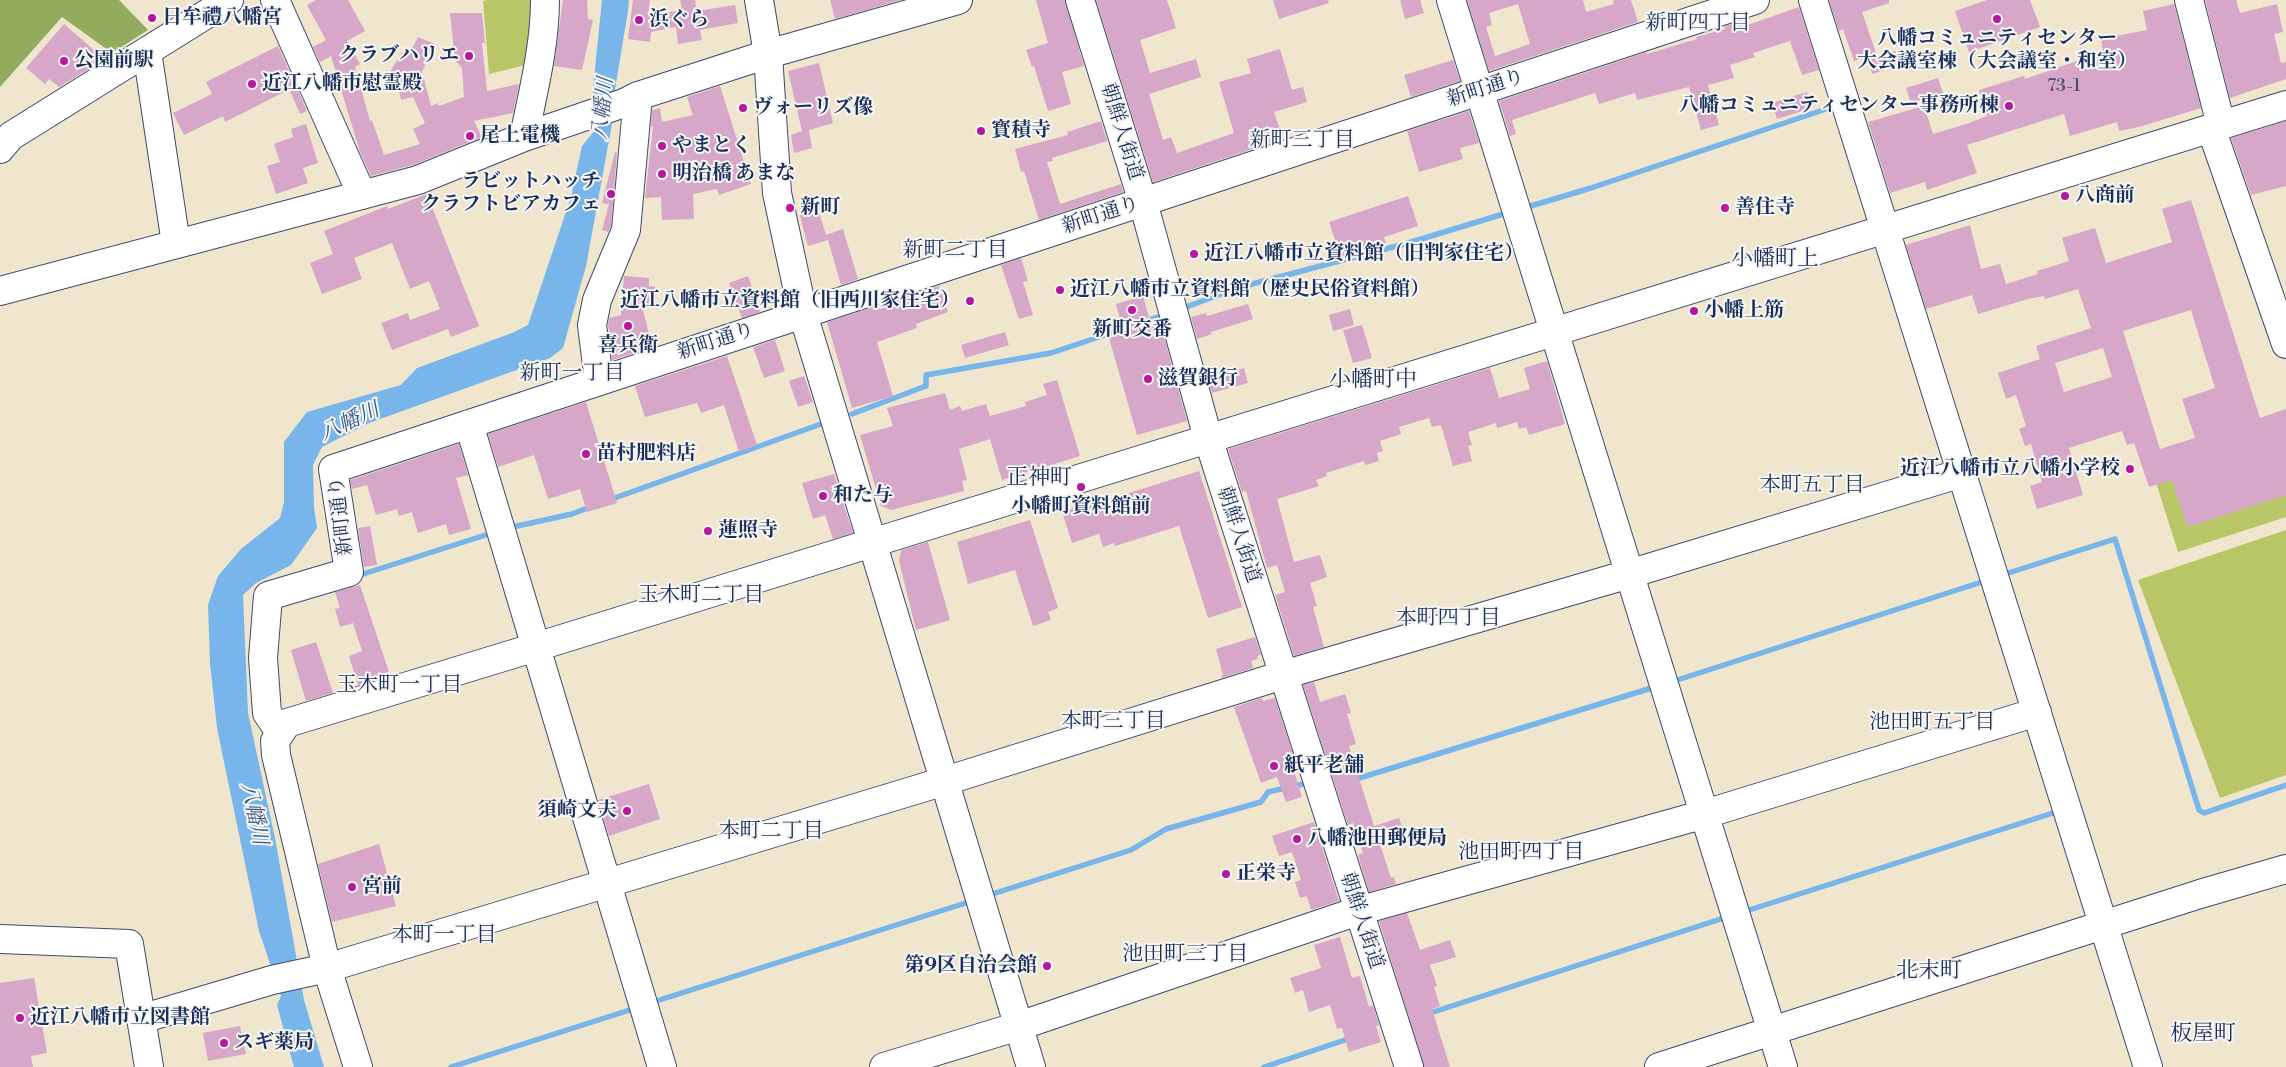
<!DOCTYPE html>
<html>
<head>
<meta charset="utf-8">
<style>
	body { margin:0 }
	canvas { display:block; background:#efe6cd }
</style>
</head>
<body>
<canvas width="2286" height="1067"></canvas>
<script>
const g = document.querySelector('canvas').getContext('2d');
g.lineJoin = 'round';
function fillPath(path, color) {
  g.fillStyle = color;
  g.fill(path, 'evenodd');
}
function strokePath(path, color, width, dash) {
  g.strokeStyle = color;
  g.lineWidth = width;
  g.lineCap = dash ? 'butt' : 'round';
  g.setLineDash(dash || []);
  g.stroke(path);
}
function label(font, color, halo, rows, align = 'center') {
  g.font = font + ' "Libre Bodoni","Noto Serif JP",serif';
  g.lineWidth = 4;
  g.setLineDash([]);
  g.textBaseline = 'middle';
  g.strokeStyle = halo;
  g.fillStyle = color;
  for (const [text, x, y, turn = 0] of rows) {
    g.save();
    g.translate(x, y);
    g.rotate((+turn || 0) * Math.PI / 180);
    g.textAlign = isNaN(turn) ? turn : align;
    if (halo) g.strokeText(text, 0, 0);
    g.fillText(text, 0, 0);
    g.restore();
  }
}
fillPath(new Path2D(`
	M488,0H535L526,65L489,74L483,1Z
	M2286,434V517L2178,552L2153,473Z
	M2286,530V775L2220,798L2138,580Z`), '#b9c668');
fillPath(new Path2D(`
	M0,0H119L148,30L112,53L62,17L0,87Z`), '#92ab5c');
fillPath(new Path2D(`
	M602,0H629L628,11L614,95L612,124L586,266L563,348L550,358L369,423L322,447L313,465L314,507L317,528L291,565L256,583L243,595L248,713L275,838L304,1000L324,1067H294L277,1005L281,996L259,931L217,728L210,663L208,605L218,576L241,549L280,518L284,502V442L307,412L401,385L417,368L512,333L528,325L571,197L582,146L595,130L593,88Z`), '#77b5ea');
strokePath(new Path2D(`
	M1524,208L1591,188L1835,106
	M1181,309L1237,288L1408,243L1510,212
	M1143,322L1167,314
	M852,414L926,386V375L1051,353L1129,327
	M609,500L821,424
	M508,528L572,514L593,506
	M360,575L495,532
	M2002,575L2115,539L2199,810L2204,813L2286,785
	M1671,682L1988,580
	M1353,780L1658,686
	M986,896L1131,850L1166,829L1261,802L1268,792L1303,784L1311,786
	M1743,912L2053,813
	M650,1003L972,901
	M1427,1014L1730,916
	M451,1067L636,1008
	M1264,1067L1351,1038`), '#77b5ea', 5.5);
fillPath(new Path2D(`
	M316,0H348L365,31L347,41L360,64L355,67L370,121L372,120L384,155L420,144L413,129L425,123L413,97L401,100L398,85L392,84L390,72L402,52L410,53L418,37L435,44L422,72L431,106L438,103L439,106L464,97L462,68L455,60L450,13H482L485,43H482L487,91L519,84L513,113L474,121L482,137L413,165L371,176L360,152L331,56L320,62L313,47L326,40L307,5Z
	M563,0H587L588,19L593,20L582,70L554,66Z
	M633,0H650L648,16L682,10L680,0H695L697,11L735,5L738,23L700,30L702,40L678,44L676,27L651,32L650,42L628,39Z
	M830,0H901L835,19Z
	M1036,0H1065L1084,66L1062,72L1071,104L1048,111L1034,66L1032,67L1026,50L1048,43Z
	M1096,0H1167L1176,28L1140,40L1150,73L1196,59L1201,77L1149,94L1163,140L1171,137L1177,153L1234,133L1219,82L1251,73L1247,59L1280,49L1292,90L1303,87L1307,102L1274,112L1283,139L1153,182Z
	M1273,0H1328L1329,3L1279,19Z
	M1400,0H1420L1424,13L1405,19Z
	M1467,0H1583L1586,12L1614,4L1613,0H1631L1638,22L1489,71ZM1518,4L1530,44L1495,56L1486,27L1492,25L1489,13Z
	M1829,0H1889V3L1862,12L1876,53L1854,61L1843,29L1839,31Z
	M1987,0H2030L2040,27L1969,52L1955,11Z
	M2205,0H2236L2240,13L2277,4L2283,32L2274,34L2281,63L2286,62V79L2230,98Z
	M2174,4L2201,108L2139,127L2119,131L2117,122L2070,136L2064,114L1967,145L1977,173L1927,190L1925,182L1890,193L1868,122L1924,106L1933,134L1969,123L1987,116L1979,90L2024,76L2025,79L2103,52L2101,39L2147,30L2143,11Z
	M1799,7L1819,70L1802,75L1790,41L1753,53L1755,57L1730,65L1734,78L1708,85L1719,125L1701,130L1689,87L1637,100L1635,93L1599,104L1595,93L1512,120L1516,134L1510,136L1499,101L1647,52V54L1697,39L1696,37L1725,29V26L1742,21L1745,26Z
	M64,24L101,56L90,68L59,87L49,79L45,84L26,68Z
	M278,46L296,86L225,122L223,116L184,135L173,113L212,94L206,82Z
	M1896,51L1901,65L1872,74L1868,60Z
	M1453,60L1460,81L1411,97L1404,75Z
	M819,63L833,123L809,130L812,148L794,153L791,135L802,131L788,71Z
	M1938,78L1943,93L1911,103L1906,88Z
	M720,86L751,184L719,195L717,189L693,194L694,219L662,220L661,197L645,198L653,126H651L652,110L660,108L662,122L693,115L687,97Z
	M297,88L307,111L300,114L290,91Z
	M1807,92L1812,108L1777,119L1772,103Z
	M1469,111L1479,143L1460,148L1463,159L1419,172L1407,131Z
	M1101,121L1107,141L1052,158L1053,161L1047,162L1060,204L1121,184L1123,192L1039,220L1024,171L1021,172L1015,149L1068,135L1067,132Z
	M2286,121V186L2251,195L2231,138Z
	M306,124L318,163L303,168L308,183L276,194L267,166L280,162L274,144L293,137L291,129Z
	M615,152L617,153L611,226L608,232L602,230L609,204L602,203Z
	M427,194L479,326L451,337L448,329L392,350L381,323L408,313L410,320L440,309L429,281L410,289L392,243L354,258L362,279L322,294L310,263L333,254L324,231L387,206L388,209Z
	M1408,196L1418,226L1384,237L1386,243L1341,258L1329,222Z
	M2191,200L2260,418L2286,409V495L2188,527L2172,480L2149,487L2134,443L2127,445L2122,431L2069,448L2083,495L2037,509L2030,486L2042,482L2031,444L2025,446L2019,429L2026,426L2016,395L2006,399L1998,373L2040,359L2036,346L2091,328L2078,289L2045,299L2044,296L2028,299L1978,314L1972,295L1926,309L1906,245L1970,225L1981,269L2000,264L2006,284L2038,274L2037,271L2069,261L2062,238L2095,228L2106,263L2172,242L2162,209ZM2191,310L2215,388L2182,399L2195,438L2160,449L2123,331ZM2103,348L2112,377L2064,392L2055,363Z
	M817,206L826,235L843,229L858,279L841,285L828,240L808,246L799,212Z
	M1021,258L1028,281L1023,282L1033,315L1019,319L1001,265Z
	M624,276L649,278V286L656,287L655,304L641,303L650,337H653L656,346L612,360L611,348L613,347L608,325L609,318L621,315Z
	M748,276L760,312L742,318L729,283Z
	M939,286L948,312L916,324L917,328L877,342L893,396L852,408L827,322Z
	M1143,296L1151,324L1159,322L1161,326L1187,421L1137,435L1109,338L1124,333L1116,304Z
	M1248,304L1253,319L1211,332L1212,334L1197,339L1191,317L1206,313L1207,316Z
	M1350,309L1354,325L1333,331L1329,315Z
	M1362,325L1372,358L1353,363L1343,330Z
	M1005,332L1009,345L965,358L961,345Z
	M775,340L785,371L764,378L753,347Z
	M727,356L757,445L739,452L724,405L701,413L697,403L645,417L635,386Z
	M1547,361L1565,424L1529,435L1526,427L1519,429L1517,422L1497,428L1496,423L1468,432L1472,445L1468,446L1472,461L1453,466L1441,425L1432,427L1429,418L1399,427L1401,434L1380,441L1383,451L1377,453L1379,461L1365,465L1364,461L1326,473L1327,476L1316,480L1319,486L1277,499L1294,562L1320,555L1327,577L1310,583L1317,606L1313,607L1324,647L1294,656L1275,595L1285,592L1277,565L1267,568L1246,491L1242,492L1228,449L1490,368L1499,398L1530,389L1524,368Z
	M1244,368L1248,383L1212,393L1208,379Z
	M804,376L813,402L798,407L789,381Z
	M1057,380L1080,456L1002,480L990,439L959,449L967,480L962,481L964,491L891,510L881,506L860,435L893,426L887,408L945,393L950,410L960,406L962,411L986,404L990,416L1026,406L1025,402L1047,395L1043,384Z
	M586,402L617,503L587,512L580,489L548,499L534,455L498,467L488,434Z
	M459,444L468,475L456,478L471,529L449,535L446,524L418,533L412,512L399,516L397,509L376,515L367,485L352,489L350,480Z
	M1199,471L1242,607L1208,618L1179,526L1115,546L1114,543L1103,547L1099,534L1072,543L1062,512L1080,506L1081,508Z
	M834,474L853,533L833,539L825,515L813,519L802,483Z
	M1030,520L1058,608L1048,612L1051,620L1033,626L1015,570L968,584L957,542Z
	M370,526L377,565L364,567L358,528Z
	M928,542L950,620L916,630L899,561L901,550Z
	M360,585L390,675L358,685L349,656L362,651L353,623L340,627L335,609L340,608L335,592Z
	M1255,637L1261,655L1257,656L1258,659L1251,661L1253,668L1222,678L1221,676L1223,675L1216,649Z
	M316,642L333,693L306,701L291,650Z
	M1314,682L1320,702L1345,694L1351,713L1347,714L1356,744L1349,746L1374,826L1399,818L1405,835L1380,844L1391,878L1394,877L1396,884L1369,892L1358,855L1363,853L1353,823L1348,825L1303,685Z
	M1262,698L1263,701L1275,698L1296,764L1292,765L1302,797L1286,802L1277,777L1261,783L1234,707Z
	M649,784L660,819L609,836L598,800Z
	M1314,822L1339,901L1311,910L1307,896L1300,898L1295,882L1301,880L1292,852L1279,856L1272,836Z
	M379,844L396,906L332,922L318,864Z
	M1407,913L1420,950L1450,940L1456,957L1430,965L1437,986L1434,987L1440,1006L1432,1009L1450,1067H1424L1379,921Z
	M1340,937L1352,978L1360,976L1369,1007L1373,1005L1379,1025L1376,1026L1381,1042L1349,1052L1342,1028L1337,1029L1330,1005L1309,1012L1303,990L1295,993L1290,978L1321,968L1314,945Z
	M34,978L47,1053L31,1056L33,1067H0V983Z
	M240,1026L246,1054L208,1061L203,1033Z`), '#d6a7c8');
const minor = new Path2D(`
	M275,0L362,195
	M759,0L768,54L777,193L803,314L1031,1067
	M1080,0L1143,202L1208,438L1409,1067
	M1451,0L1783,1067
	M1813,0L2148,1067
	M2189,0L2221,125
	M147,51L176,244
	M2211,128L2286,344
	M524,137C533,92 545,46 545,0
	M0,149L11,136L229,0
	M0,291L418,180L524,137L624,103L638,96L768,54L958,0
	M599,381L592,325L597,300L626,230L638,96
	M469,424L662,1067
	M280,732L267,713L263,658L268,596L349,572L333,469L1755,0
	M0,939L129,944L149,1067
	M141,1019L272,980L327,968L945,781L1283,675L1629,574L1962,473
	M358,1067L327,968L276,755L275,741L287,723L536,647L2286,105
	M884,1067L1019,1026L1358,911L1705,814L2037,712
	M1659,1067L2200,894L2286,869`);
strokePath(minor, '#3b4a6f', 30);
strokePath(minor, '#fff', 28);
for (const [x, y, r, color] of [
	[152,18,5,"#b5179e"],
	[1997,19,5,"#b5179e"],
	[639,20,5,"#b5179e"],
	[469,56,5,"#b5179e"],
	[64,61,5,"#b5179e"],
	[252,84,5,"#b5179e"],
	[2009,106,5,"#b5179e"],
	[743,108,5,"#b5179e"],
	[981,131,5,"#b5179e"],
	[470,136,5,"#b5179e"],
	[662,146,5,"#b5179e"],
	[662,174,5,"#b5179e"],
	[611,194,5,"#b5179e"],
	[2065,196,5,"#b5179e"],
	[790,208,5,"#b5179e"],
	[1725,208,5,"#b5179e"],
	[1194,254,5,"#b5179e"],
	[1060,290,5,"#b5179e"],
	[970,301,5,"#b5179e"],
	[1132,310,5,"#b5179e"],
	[1694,311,5,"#b5179e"],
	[628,326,5,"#b5179e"],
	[1148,379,5,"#b5179e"],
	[586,454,5,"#b5179e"],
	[2130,469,5,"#b5179e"],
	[1081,487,5,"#b5179e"],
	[823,496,5,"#b5179e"],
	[708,531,5,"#b5179e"],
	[1274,766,5,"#b5179e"],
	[627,811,5,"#b5179e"],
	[1297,839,5,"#b5179e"],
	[1226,874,5,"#b5179e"],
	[352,887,5,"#b5179e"],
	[1047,966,5,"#b5179e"],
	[20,1018,5,"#b5179e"],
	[224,1043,5,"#b5179e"]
]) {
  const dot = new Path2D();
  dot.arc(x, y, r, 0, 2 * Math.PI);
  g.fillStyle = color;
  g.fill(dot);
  strokePath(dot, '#f6f6f2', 2);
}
label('18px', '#4a4d78', null, [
	["73-1",2064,87]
]);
label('bold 20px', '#1b2f5e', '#f6f6f2', [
	["日牟禮八幡宮",162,18],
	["浜ぐら",649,20],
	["八幡コミュニティセンター",1997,39,"center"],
	["大会議室棟（大会議室・和室）",1997,62,"center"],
	["クラブハリエ",459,56,"right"],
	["公園前駅",74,61],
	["近江八幡市慰霊殿",262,84],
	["八幡コミュニティセンター事務所棟",1999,106,"right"],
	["ヴォーリズ像",753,108],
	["寳積寺",991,131],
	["尾上電機",480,136],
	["やまとく",672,146],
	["明治橋 あまな",672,174],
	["ラビットハッチ",601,182,"right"],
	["クラフトビアカフェ",601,205,"right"],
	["八商前",2075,196],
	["新町",800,208],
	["善住寺",1735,208],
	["近江八幡市立資料館（旧判家住宅）",1204,254],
	["近江八幡市立資料館（歴史民俗資料館）",1070,290],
	["近江八幡市立資料館（旧西川家住宅）",960,301,"right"],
	["小幡上筋",1704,311],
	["新町交番",1132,330,"center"],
	["喜兵衛",628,346,"center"],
	["滋賀銀行",1158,379],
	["苗村肥料店",596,454],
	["近江八幡市立八幡小学校",2120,469,"right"],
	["和た与",833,496],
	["小幡町資料館前",1081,507,"center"],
	["蓮照寺",718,531],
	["紙平老舗",1284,766],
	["須崎文夫",617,811,"right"],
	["八幡池田郵便局",1307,839],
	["正栄寺",1236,874],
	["宮前",362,887],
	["第9区自治会館",1037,966,"right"],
	["近江八幡市立図書館",30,1018],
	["スギ薬局",234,1043]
], 'left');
label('20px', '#1b2f5e', '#f6f6f2', [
	["新町通り",1486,89,-18],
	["朝鮮人街道",1121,132,73],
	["新町通り",1101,216,-18],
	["新町通り",716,342,-18],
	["新町通り",342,516,-97],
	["朝鮮人街道",1238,535,72],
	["朝鮮人街道",1361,921,72]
]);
label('21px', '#1b2f5e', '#f6f6f2', [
	["新町四丁目",1698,24],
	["新町三丁目",1302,141],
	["新町二丁目",955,251],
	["新町一丁目",572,374],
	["本町五丁目",1812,486],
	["玉木町二丁目",701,596],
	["本町四丁目",1448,619],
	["玉木町一丁目",399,686],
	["本町三丁目",1113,722],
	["池田町五丁目",1932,723],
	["本町二丁目",771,832],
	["池田町四丁目",1521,853],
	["本町一丁目",444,936],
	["池田町三丁目",1185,955]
]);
label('italic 21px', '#375788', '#f6f6f2', [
	["八幡川",604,109,-84],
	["八幡川",350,423,-25],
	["八幡川",253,814,78]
]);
label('22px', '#1b2f5e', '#f6f6f2', [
	["小幡町上",1775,260],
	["小幡町中",1373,381],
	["正神町",1039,479],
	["北末町",1929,972],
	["板屋町",2203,1035]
]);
</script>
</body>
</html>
